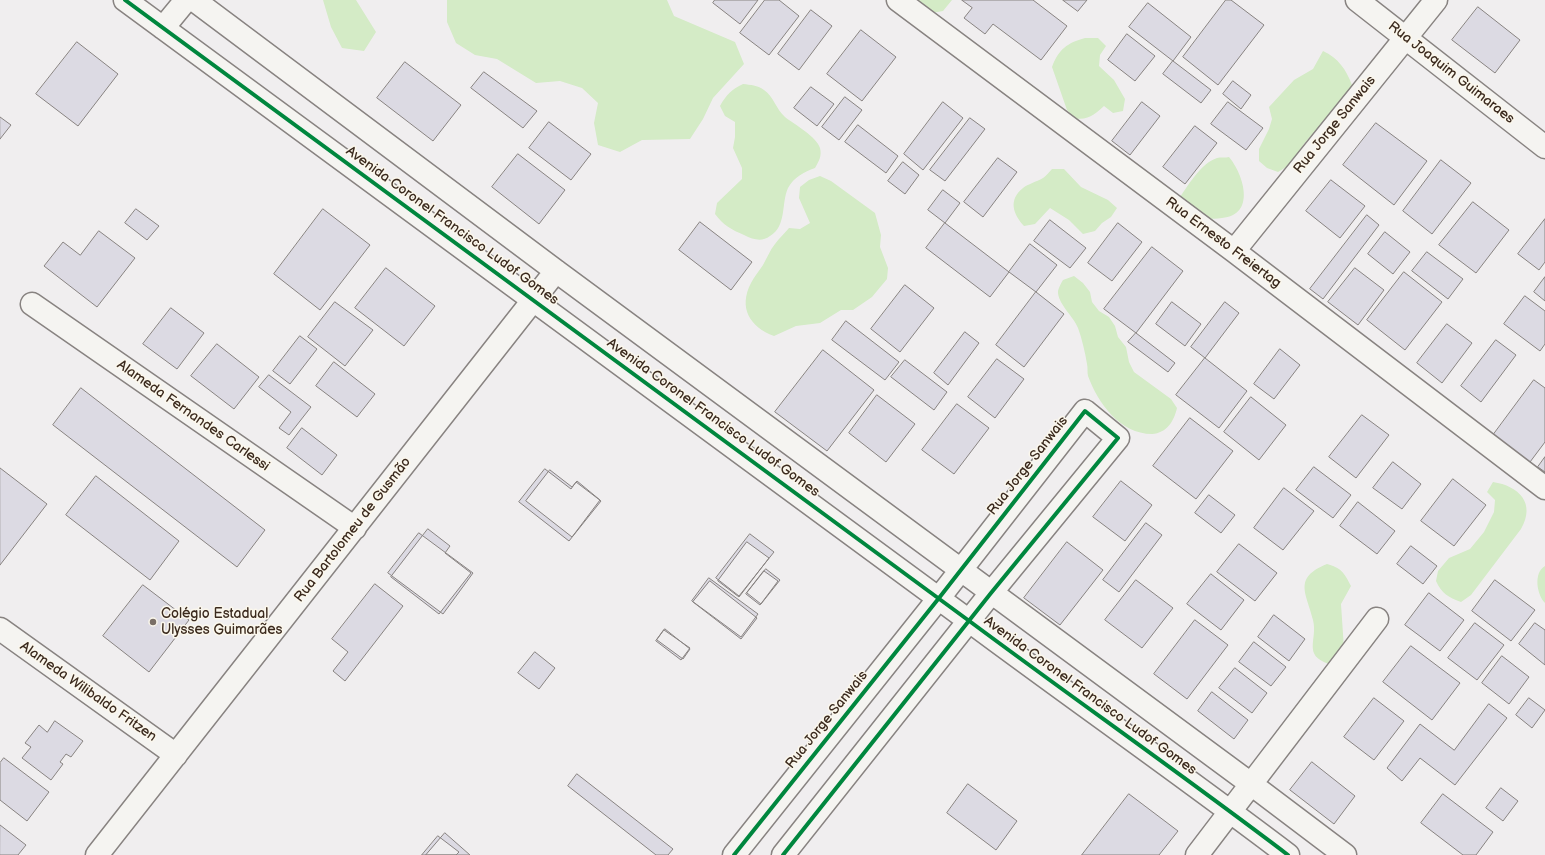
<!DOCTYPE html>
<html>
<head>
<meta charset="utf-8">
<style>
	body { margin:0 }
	canvas { display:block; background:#f0eeef }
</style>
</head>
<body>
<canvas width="1545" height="855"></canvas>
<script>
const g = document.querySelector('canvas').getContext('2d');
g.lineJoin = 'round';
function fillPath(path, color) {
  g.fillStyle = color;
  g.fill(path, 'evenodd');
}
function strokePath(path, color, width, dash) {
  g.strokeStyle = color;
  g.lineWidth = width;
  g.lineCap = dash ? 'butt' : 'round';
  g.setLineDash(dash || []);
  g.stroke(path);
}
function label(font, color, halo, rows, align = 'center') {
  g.font = font + ' "Balsamiq Sans",sans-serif';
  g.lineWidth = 3;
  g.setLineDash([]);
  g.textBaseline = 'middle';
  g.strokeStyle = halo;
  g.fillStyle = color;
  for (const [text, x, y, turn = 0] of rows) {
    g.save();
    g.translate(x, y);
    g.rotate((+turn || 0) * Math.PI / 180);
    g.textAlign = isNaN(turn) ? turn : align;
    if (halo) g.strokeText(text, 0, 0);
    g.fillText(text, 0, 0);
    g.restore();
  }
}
fillPath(new Path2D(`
	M323,0H356L376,32L364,51L342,48L331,27Z
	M447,0H667L674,16L735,42L744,64L713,98L703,119L690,139L642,140L620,152L598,145L594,123L598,103L582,88L560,81L536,83L497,59L475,55L456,43L447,22Z
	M908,0H952L943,11L932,13Z
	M1085,38H1098L1106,46L1100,55L1099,66L1114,80L1125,99L1123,111L1113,113L1104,106C1093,116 1089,119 1075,119L1067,110L1052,67C1059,49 1067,43 1085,38Z
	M1323,51C1338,58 1346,69 1352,85C1342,110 1326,119 1309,138C1296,152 1298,161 1278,172L1267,168L1259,161V149L1269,129L1272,119L1269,107L1294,80L1313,69Z
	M743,84C751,85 757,85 764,90C774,97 776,109 785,117C794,124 817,137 820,148C822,156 819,161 815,168C804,172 794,177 788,188C781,203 787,226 770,236C762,242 754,240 744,235C732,230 723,225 715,214L717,203L742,179V168L733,148L735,137V122L725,116L720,106C726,95 732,89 743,84Z
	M1229,157C1244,175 1256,215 1222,218C1217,219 1211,219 1207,218C1198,215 1186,205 1178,200C1187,187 1201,163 1217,158C1220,157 1226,158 1229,157Z
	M1052,169H1064L1081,187L1108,200L1117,208L1111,217L1102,223L1095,231L1083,234L1069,220L1050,208L1035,224L1024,226C1013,214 1008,200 1023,188C1028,184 1036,182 1043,178C1046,176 1049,172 1052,169Z
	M820,176L831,181L875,213L881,235L880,247L888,268L887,279L872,297L853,310H841L820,323L796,326L774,336C750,327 738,308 751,283C754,277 759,271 763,265C767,258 770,250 775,244C779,238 785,233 789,228L800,229L810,223L799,198L800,187L809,180Z
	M1074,276L1083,283L1090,292L1092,302L1099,311L1109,317L1115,326L1118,337L1126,347L1129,362L1134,372L1171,399L1177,408C1174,421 1167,433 1152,434C1120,434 1098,403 1088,376C1087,372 1088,368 1087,364C1085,352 1082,339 1078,328C1074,317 1057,303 1058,291C1059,287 1061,283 1063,280Z
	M1493,482C1519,486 1536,503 1521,529L1471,595L1461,602C1448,597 1442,594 1436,581L1438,571L1449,558L1470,549L1484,532L1494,512L1495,500L1487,492Z
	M1327,564C1341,568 1344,572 1351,586L1341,604L1344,649L1329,664C1302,655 1318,640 1313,620C1307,594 1292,578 1327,564Z
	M1545,566V603C1537,595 1533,573 1545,566Z`), '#d4ebc6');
const building = new Path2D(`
	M715,0H758L740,24L713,3Z
	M765,0H779L799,16L769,55L740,33Z
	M962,0H1033L1067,26L1041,60L993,24L985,34L964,18L972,8Z
	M1063,0H1087L1078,11Z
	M1226,0H1231L1264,25L1218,85L1183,57Z
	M1148,3L1191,37L1173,61L1129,27Z
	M1478,7L1520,40L1495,73L1452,40Z
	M811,10L832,26L799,70L778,54Z
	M861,30L896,57L862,101L827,74Z
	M1127,34L1155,56L1135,81L1108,60Z
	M77,42L118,74L78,126L36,94Z
	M1173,61L1211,90L1201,103L1163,74Z
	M405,62L461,105L433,141L377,98Z
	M484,72L537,111L523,128L471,88Z
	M1233,81L1251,95L1241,109L1223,94Z
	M811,87L834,104L817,126L794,108Z
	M845,97L862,110L839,140L822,127Z
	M943,102L963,118L923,170L904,154Z
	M1142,102L1160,116L1130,155L1112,141Z
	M1228,102L1263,128L1246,150L1211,124Z
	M0,117L11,125L0,139Z
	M970,118L985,129L945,181L930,170Z
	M549,122L591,154L571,180L529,148Z
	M1376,123L1427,161L1394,205L1343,165Z
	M858,125L898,156L886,173L845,142Z
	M1195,126L1217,143L1185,184L1163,167Z
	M518,154L565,190L539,224L492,187Z
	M998,158L1017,172L983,217L964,202Z
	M1441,160L1471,183L1432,234L1403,211Z
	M903,162L919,175L905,194L888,181Z
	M1331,180L1365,206L1340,238L1306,211Z
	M943,190L960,203L945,223L928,210Z
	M1473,202L1509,230L1476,273L1439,245Z
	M136,209L159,226L147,240L125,223Z
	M323,209L370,245L320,310L274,274Z
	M1367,215L1379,225L1323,299L1310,289Z
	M1545,219V262L1539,270L1518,254Z
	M1050,220L1086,248L1070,268L1034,241Z
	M700,222L752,262L731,290L679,250Z
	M945,223L1009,272L990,297L926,248Z
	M1118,223L1142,242L1112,281L1088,263Z
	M99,231L135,258L97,307L44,266L63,242L80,255Z
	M1385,232L1410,252L1393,274L1368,254Z
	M1030,244L1057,265L1036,292L1009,272Z
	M1152,247L1183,271L1136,333L1104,309Z
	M1427,252L1463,279L1448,299L1412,271Z
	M386,268L435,306L404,346L355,308Z
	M1355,268L1384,290L1358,325L1328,302Z
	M1404,272L1442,302L1405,350L1367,320Z
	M1545,277V301L1534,292Z
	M905,285L934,308L900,352L871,329Z
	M1036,292L1064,314L1024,367L996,345Z
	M1525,296L1545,311V344L1540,351L1504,324Z
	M335,302L373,330L345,366L308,337Z
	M1172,302L1201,324L1185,346L1156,324Z
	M1225,302L1239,313L1205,358L1191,347Z
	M171,308L204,333L177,369L143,344Z
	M846,321L899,362L885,380L832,340Z
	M1447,324L1472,343L1442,383L1417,363Z
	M965,332L979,343L948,385L934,373Z
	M1136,333L1175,363L1168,372L1128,342Z
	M300,336L317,349L290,384L273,371Z
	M1496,340L1516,355L1481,402L1461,386Z
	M217,344L259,377L234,409L191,376Z
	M1280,349L1300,365L1274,399L1254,384Z
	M823,350L874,390L827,451L775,412Z
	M1205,358L1247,391L1219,428L1176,395Z
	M997,359L1024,379L995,418L968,397Z
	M905,360L947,392L934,410L891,377Z
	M334,362L375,394L357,417L316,386Z
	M269,375L311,407L289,435L279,428L291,412L259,387Z
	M1534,380L1545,388V442L1527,466L1491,438Z
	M81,388L265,530L237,567L53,425Z
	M877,395L915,424L886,462L849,433Z
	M1251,397L1286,425L1259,460L1224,432Z
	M957,404L989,428L954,474L922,450Z
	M1362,415L1389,435L1356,478L1329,457Z
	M1190,418L1233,451L1196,499L1153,466Z
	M302,428L337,455L322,475L287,448Z
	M1545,457V472L1538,467Z
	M1393,462L1421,484L1402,509L1373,488Z
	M1314,467L1351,495L1333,518L1296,490Z
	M0,468L47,504L0,565Z
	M545,469L571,489L576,482L601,501L569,541L519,502Z
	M550,470L572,487L577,481L600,500L572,537L526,501Z
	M96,476L179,541L150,580L66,515Z
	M1453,479L1486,505L1454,546L1421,521Z
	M1121,481L1152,505L1125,541L1093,517Z
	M1284,488L1314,511L1283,550L1254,528Z
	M1209,495L1235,515L1221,533L1195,513Z
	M1358,502L1395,531L1377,554L1340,526Z
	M1146,523L1162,535L1119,592L1103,580Z
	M428,529L450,546L445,553L471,573L439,614L391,577Z
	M419,533L473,573L443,614L388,573Z
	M750,534L774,552L739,596L716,578Z
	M747,542L769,558L739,597L718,581Z
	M1067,542L1103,570L1060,625L1024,598Z
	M1239,544L1277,573L1255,601L1217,572Z
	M1411,546L1437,566L1423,584L1397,564Z
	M766,569L780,580L761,604L747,593Z
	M764,571L778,581L760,605L746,594Z
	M1211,574L1244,600L1221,630L1187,604Z
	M709,578L758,614L741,637L692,601Z
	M1136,580L1173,608L1142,648L1105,620Z
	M1495,580L1535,610L1511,641L1472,611Z
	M710,581L757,618L741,639L693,602Z
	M375,584L403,606L345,681L333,671L348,652L332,639Z
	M143,585L189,620L149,672L103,636Z
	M1429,593L1464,620L1440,651L1405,625Z
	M1274,615L1305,639L1289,661L1258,637Z
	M1195,620L1228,645L1187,699L1154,674Z
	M1475,623L1504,645L1477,680L1448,658Z
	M1535,623L1545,630V665L1519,644Z
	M665,629L690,649L683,659L657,640Z
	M664,630L690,648L681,660L656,641Z
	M1254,642L1286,667L1271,686L1239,662Z
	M1411,646L1460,683L1432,720L1383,682Z
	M535,652L555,668L539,689L518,673Z
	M1502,656L1529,677L1509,704L1482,683Z
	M1235,668L1267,693L1252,713L1219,688Z
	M1212,692L1248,720L1234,739L1198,711Z
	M1374,698L1404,721L1374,760L1344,737Z
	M1529,698L1545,710L1532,728L1516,715Z
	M1489,704L1507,718L1455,785L1420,758L1402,781L1387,768L1420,724L1454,750Z
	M55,721L83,741L71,757L66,754L60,762L63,764L51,780L22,758L31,747L25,743L39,725L47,732Z
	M4,758L49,792L27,821L0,800V763Z
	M1312,762L1355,796L1334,824L1290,790Z
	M577,774L673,849L668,855H656L568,786Z
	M968,784L1017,821L996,850L947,813Z
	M1501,788L1518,801L1503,821L1486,808Z
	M1129,794L1178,831L1159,855H1082Z
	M1443,794L1493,832L1476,855H1463L1421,823Z
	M0,825L26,845L18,855H0Z
	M445,833L470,855H426Z
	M438,836L459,852L456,855H422Z`);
fillPath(building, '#dcdae3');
strokePath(building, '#888381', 1);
const minor = new Path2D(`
	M125,0C408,207 690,415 972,623C1077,701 1184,776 1288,855
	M194,0L556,271L1251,784L1345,855
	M898,0L1234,251L1545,488
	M1357,0L1545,147
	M163,28L186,0
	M1234,251L1436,0
	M32,304L355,528
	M0,629L176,755
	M97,855L556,271
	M734,855L939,598L1085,411L1118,438L991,593L783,855
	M1197,855L1377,619`);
strokePath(minor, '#888381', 25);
strokePath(minor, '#f5f4f1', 22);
strokePath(new Path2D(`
	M125,0C408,207 690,415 972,623C1077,701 1184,776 1288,855
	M734,855L939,598L1085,411L1118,438L991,593L783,855`), '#00873e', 4);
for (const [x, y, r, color] of [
	[153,622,4,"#7a6f67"]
]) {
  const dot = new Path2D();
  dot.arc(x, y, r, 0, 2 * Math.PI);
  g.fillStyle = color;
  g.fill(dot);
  strokePath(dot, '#fbf7ec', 1.5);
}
label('14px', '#3b2a1e', '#fbf7ec', [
	["Rua Joaquim Guimaraes",1451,73,38],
	["Rua Jorge Sanwais",1335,125,-51],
	["Avenida Coronel Francisco Ludof Gomes",452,226,36],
	["Rua Ernesto Freiertag",1223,243,37],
	["Alameda Fernandes Carlessi",193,416,35],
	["Avenida Coronel Francisco Ludof Gomes",713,418,36],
	["Rua Jorge Sanwais",1028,466,-52],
	["Rua Bartolomeu de Gusmão",353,530,-52],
	["Alameda Wilibaldo Fritzen",88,692,35],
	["Avenida Coronel Francisco Ludof Gomes",1090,696,36],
	["Rua Jorge Sanwais",827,720,-51]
]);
label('14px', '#3b2a1e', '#fbf7ec', [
	["Colégio Estadual",161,614],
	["Ulysses Guimarães",161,630]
], 'left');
</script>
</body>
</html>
